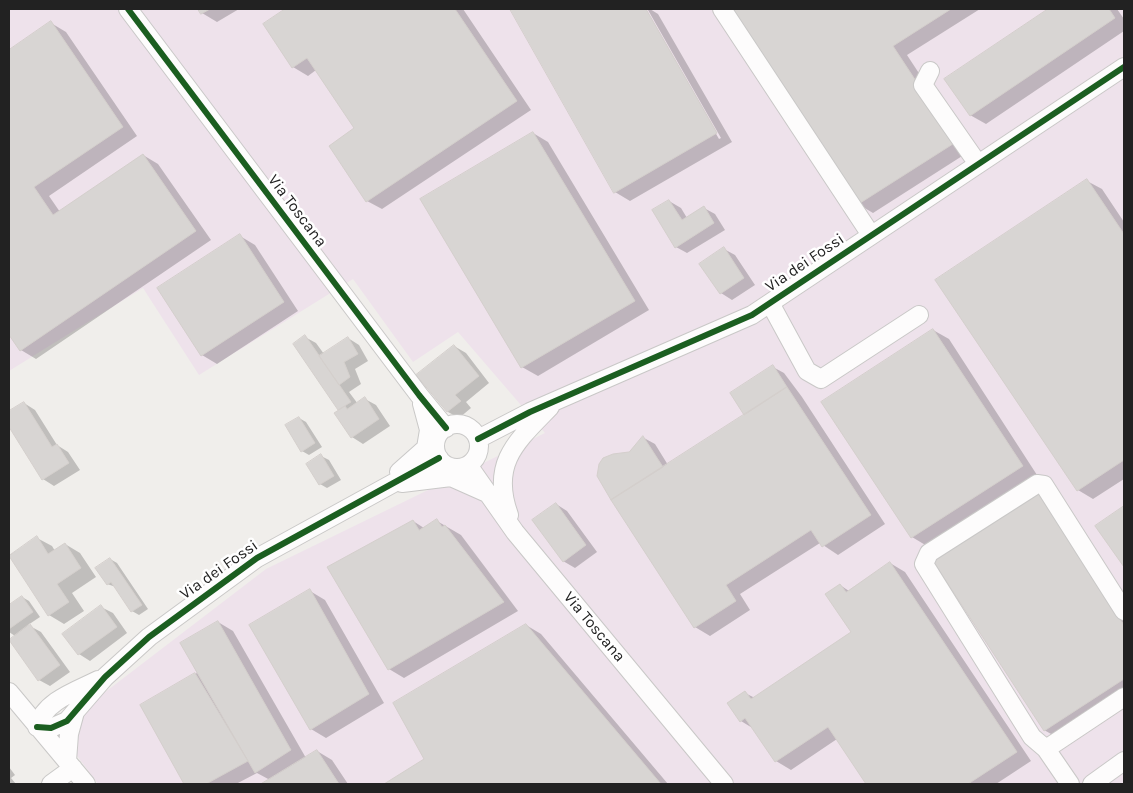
<!DOCTYPE html>
<html>
<head>
<meta charset="utf-8">
<style>
	body { margin:0 }
	#map { position:relative; width:1133px; height:793px; overflow:hidden; background:#f0eeeb; font-family:Karla,sans-serif }
	canvas { display:block }
	.frame { position:absolute; inset:0; border:10px solid #222; pointer-events:none }
</style>
</head>
<body>
<div id="map">
<canvas width="1133" height="793"></canvas>
<div class="frame"></div>
</div>
<script>
const g = document.querySelector('canvas').getContext('2d');
g.lineJoin = 'round';
function fillPath(path, color) {
  g.fillStyle = color;
  g.fill(path, 'evenodd');
}
function strokePath(path, color, width, dash) {
  g.strokeStyle = color;
  g.lineWidth = width;
  g.lineCap = dash ? 'butt' : 'round';
  g.setLineDash(dash || []);
  g.stroke(path);
}
function label(font, color, halo, rows, align = 'center') {
  g.font = font + ' Karla,sans-serif';
  g.lineWidth = 5;
  g.setLineDash([]);
  g.textBaseline = 'middle';
  g.strokeStyle = halo;
  g.fillStyle = color;
  for (const [text, x, y, turn = 0] of rows) {
    g.save();
    g.translate(x, y);
    g.rotate((+turn || 0) * Math.PI / 180);
    g.textAlign = isNaN(turn) ? turn : align;
    if (halo) g.strokeText(text, 0, 0);
    g.fillText(text, 0, 0);
    g.restore();
  }
}
fillPath(new Path2D(`
	M9,9H1124V784H98L75,753L73,740L87,706L266,569L545,433L458,332L413,362L353,279L199,375L143,288L9,371Z`), '#eee2eb');
fillPath(new Path2D(`
	M199,9H239L217,22L202,13Z
	M287,9H463L531,110L382,209L367,201L356,129L316,70L308,76L293,67L264,24Z
	M511,9H650L658,14L732,142L630,201L615,192ZM645,10H648L721,138L719,139Z
	M734,9H980L907,55L970,151L873,213L858,204Z
	M1050,9H1117L1124,19V31L986,124L970,115L946,79Z
	M51,23L66,32L137,136L49,196L60,212L143,155L158,164L211,240L36,359L21,350L9,333V52Z
	M533,133L548,142L649,310L538,376L522,367L422,199Z
	M1087,181L1102,189L1124,222V479L1093,499L1078,490L937,281Z
	M669,201L681,208L687,218L704,208L715,214L725,230L687,253L676,247Z
	M240,236L255,245L298,311L217,364L202,355Z
	M724,249L735,255L755,285L732,300L721,293Z
	M933,330L949,339L1037,475L927,546L912,537Z
	M305,337L316,343L324,354L348,338L359,345L368,361L355,369L361,384L349,392L358,404L365,399L376,405L390,426L363,444L352,437L340,410L295,344Z
	M454,346L466,353L489,383L466,402L471,408L459,418L448,412Z
	M773,367L784,373L802,397L885,524L838,555L820,543L740,594L750,610L710,636L695,627L612,500L630,453L644,438L655,444L668,465L746,415Z
	M24,403L35,410L57,445L68,452L80,470L54,486L43,479L9,424V412Z
	M299,418L306,422L322,447L309,455L302,451Z
	M321,456L329,460L341,480L327,488L320,484Z
	M1036,491L1051,500L1124,612V697L1060,739L1044,730Z
	M556,504L567,511L597,552L575,568L563,561Z
	M1124,507V565L1097,526Z
	M413,521L424,528L437,521L461,535L518,611L404,678L389,669Z
	M37,538L52,546L55,551L65,544L80,553L96,577L72,593L84,611L64,624L49,615L10,555Z
	M110,559L117,563L148,609L139,615L132,611L116,587L107,584Z
	M890,563L905,572L1031,761L996,784H867L837,739L791,770L776,761L754,729L741,721L745,693L755,698L853,633L840,585L849,591Z
	M310,591L325,600L384,703L326,738L311,729Z
	M22,597L29,601L40,617L28,625L41,632L70,672L50,686L39,680L15,636L9,632V606Z
	M101,607L113,613L127,633L90,661L79,654Z
	M218,622L233,631L306,758L317,751L332,760L348,784H264L270,780L257,773L236,784H185L141,706L197,673L182,643Z
	M526,625L541,634L668,784H386L426,759Z
	M9,767L15,775L11,778L16,784H9Z`), '#0003');
const building = new Path2D(`
	M198,9H210L201,14Z
	M285,9H455L517,101L366,202L329,146L354,128L307,58L292,68L263,24Z
	M510,9H646L717,133L614,193Z
	M732,9H951L893,46L956,142L857,205Z
	M1048,9H1109L1115,18L970,116L944,79Z
	M51,21L123,127L34,187L53,215L143,154L196,231L20,351L9,335V50Z
	M533,132L635,301L521,368L420,199Z
	M1087,179L1124,234V460L1077,491L935,280Z
	M669,200L682,220L704,206L714,223L675,248L652,210Z
	M240,234L284,302L201,356L157,288Z
	M724,247L744,278L720,294L699,264Z
	M933,329L1023,466L911,538L821,402Z
	M305,335L351,402L338,410L293,344Z
	M348,337L358,354L344,362L350,377L339,385L319,356Z
	M454,345L479,376L455,395L461,401L447,412L416,375Z
	M773,365L787,387L744,415L730,393Z
	M787,387L871,515L822,547L811,530L726,585L736,601L694,628L611,500Z
	M365,397L379,419L351,438L334,413L345,406L347,409Z
	M24,402L52,447L57,444L69,463L42,480L9,427V411Z
	M299,417L315,443L301,452L285,425Z
	M643,436L663,467L611,500L597,476L599,464L603,458L613,454L629,452Z
	M321,454L334,476L319,485L306,464Z
	M1036,490L1124,625V679L1044,731L931,558Z
	M556,503L586,545L563,562L532,520Z
	M1124,506V567L1095,526Z
	M437,519L442,527L445,525L504,602L388,670L327,567L413,520L419,530Z
	M37,536L48,554L65,543L81,568L57,584L69,602L48,616L9,556Z
	M110,558L142,605L131,612L111,582L107,585L95,568Z
	M890,562L1017,752L968,784H866L828,727L775,762L745,718L740,722L727,703L745,691L751,699L851,632L825,594L840,584L846,592Z
	M310,589L369,694L310,730L249,625Z
	M22,596L33,612L9,629V605Z
	M101,605L117,627L78,655L62,634Z
	M218,621L291,750L255,773L180,643Z
	M30,624L60,665L38,681L9,640Z
	M526,624L661,784H384L424,759L393,703Z
	M195,673L248,761L206,784H184L140,705Z
	M317,750L339,784H261Z`);
fillPath(building, '#d8d5d3');
strokePath(building, '#d4cfcc', 1);
const minor = new Path2D(`
	M128,9L419,395L446,428
	M722,9L871,235
	M930,71L923,85L978,164
	M770,303L807,371L821,379L919,315
	M435 446a22 22 0 1 1 44 0a22 22 0 1 1-44 0Z
	M478,439L530,412L752,315L1124,67
	M468,465L515,532L724,784
	M399,472L426,448L429,430L422,404
	M402,483L451,477L487,493
	M509,515C490,463 517,441 550,407
	M9,692L86,784
	M37,727L51,728L67,721L105,677L149,637L257,558L439,458
	M37,727C44,701 76,691 98,680
	M1046,749L1032,737L924,564L929,553L1037,484L1044,485L1124,611
	M67,761L69,734L75,712
	M51,784L73,768
	M1070,784L1046,749L1124,697
	M1092,784L1124,761`);
strokePath(minor, '#c9c8c7', 20);
strokePath(minor, '#fdfcfc', 18);
strokePath(new Path2D(`
	M128,9L419,395L446,428
	M478,439L530,412L752,315L1124,67
	M37,727L51,728L67,721L105,677L149,637L257,558L439,458`), '#1b5e20', 6);
label('16px', '#222', '#fff', [
	["Via Toscana",297,211,53],
	["Via dei Fossi",805,263,-34],
	["Via dei Fossi",219,570,-35],
	["Via Toscana",594,627,50]
]);
</script>
</body>
</html>
